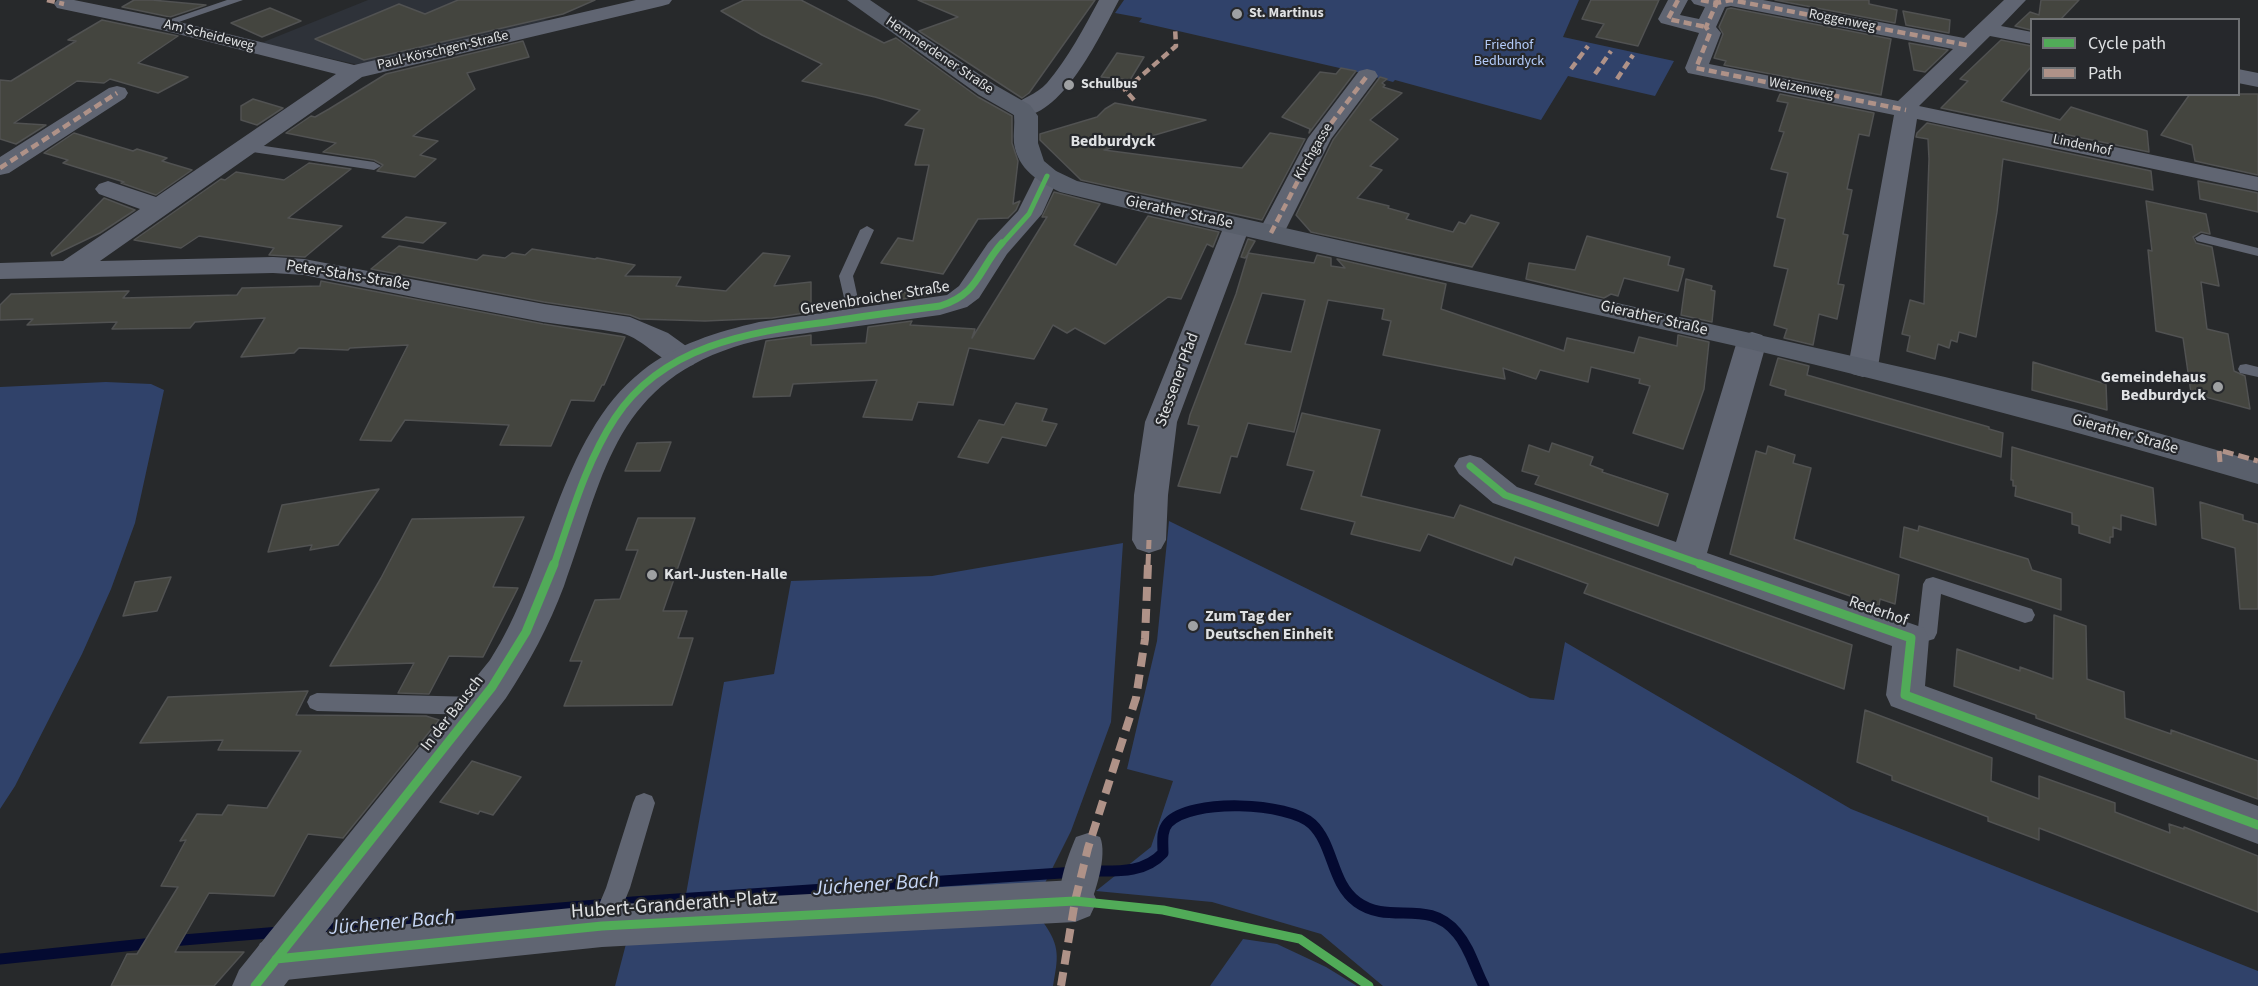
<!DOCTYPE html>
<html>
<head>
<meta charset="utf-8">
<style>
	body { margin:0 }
	#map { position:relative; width:2258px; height:986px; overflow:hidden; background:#27292b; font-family:"Source Sans 3",sans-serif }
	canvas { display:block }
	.legend { position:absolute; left:2030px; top:18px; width:210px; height:78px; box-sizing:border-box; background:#26282c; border:2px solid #707275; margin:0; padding:8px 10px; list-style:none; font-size:18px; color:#dfe1e3 }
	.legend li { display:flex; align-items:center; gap:12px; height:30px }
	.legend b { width:30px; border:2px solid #707275 }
</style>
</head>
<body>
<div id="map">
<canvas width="2258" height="986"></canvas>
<ul class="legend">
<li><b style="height:8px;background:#51ab58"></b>Cycle path</li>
<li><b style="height:8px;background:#af9288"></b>Path</li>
</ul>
</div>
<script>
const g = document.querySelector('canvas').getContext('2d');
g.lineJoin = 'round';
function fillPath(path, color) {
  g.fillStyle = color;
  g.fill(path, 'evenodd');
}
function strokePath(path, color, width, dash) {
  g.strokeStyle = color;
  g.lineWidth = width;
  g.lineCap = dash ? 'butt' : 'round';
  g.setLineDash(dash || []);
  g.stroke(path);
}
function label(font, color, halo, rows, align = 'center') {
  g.font = font + ' "Source Sans 3",sans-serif';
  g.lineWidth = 4.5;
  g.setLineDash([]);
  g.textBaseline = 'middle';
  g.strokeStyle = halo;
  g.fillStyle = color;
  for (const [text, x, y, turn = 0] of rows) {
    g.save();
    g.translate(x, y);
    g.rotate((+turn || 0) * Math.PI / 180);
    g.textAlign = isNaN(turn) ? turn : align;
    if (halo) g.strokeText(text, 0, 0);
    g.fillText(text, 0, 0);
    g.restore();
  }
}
fillPath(new Path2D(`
	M368,0H488L553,22L377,63L355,64L261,43Z`), '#2e3239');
fillPath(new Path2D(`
	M1124,0H1579L1563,37L1674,61L1655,96L1568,76L1541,120L1395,80L1393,82L1357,72L1139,22L1142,18L1115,13Z
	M106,382L151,384L164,390L135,523L111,589L82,654L15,786L0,809V387Z
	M1169,521L1530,698L1554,700L1565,642L1851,809L2258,971V986H1383L1321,934L1212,902L1096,891L1151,847L1173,781L1127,769L1157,641Z
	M1123,543L1111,722L1071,831L1040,893L683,911L724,682L774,674L791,581L932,576Z
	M1043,922C1061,947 1058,958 1053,986H615L627,940Z
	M1243,939L1277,944L1326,967L1357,986H1210Z`), '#30426a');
strokePath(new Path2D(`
	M1089,871C1115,871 1144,874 1163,853C1163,842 1161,831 1168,823C1190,798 1289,802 1312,824C1334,845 1331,883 1357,902C1390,926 1428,897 1457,933C1470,948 1475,969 1484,986
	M318,928L633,902L1076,872
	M171,941L280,932
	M0,959L154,943`), '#040a31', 11);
const building = new Path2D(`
	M134,0H152L206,5L170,17L122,7Z
	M458,0H595L563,14L364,60L315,39L399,4L425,14Z
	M744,0H801L884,43L896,38L978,97L1012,116V143L1018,161L1013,204L1020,201L1016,210L1008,218L978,219L943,274L881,263L898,238L913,241L929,165H915L924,129L905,125L920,110L875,97L802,81L822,64L762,35L721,11Z
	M918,0H1095L1029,93L1022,98L919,31L958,17Z
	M1591,0H1659L1638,46L1596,37L1604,24L1582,19Z
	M1775,0H1869V4L1897,10L1895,23Z
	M2041,0H2079L2060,20H2031V30L2015,26L2030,12L2039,15Z
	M270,8L301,21L262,37L231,23Z
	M1731,8L1891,39L1881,95L1724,65L1726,61L1714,58L1723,34L1719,27L1727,9Z
	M1903,11L1950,20L1949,33L1906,25Z
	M102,20L178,36L138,63L188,77L158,93L110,79L104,83L77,81L14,123L46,125L16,144L0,139V80L11,81L76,41L68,40Z
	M2001,40L2031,46V67L2001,101L2060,120L2071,107L2147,131L2149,152L1941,108L1968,81L1960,79Z
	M523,41L529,57L467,73L475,89L413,136L438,141L420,155L436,159L415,177L377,171L383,165L374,160L323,152L336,143L286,133L311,116L315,117L329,109L386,74Z
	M1909,43L1948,50L1947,51L1925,72L1914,70Z
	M1117,53L1144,57L1130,80L1101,77Z
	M1341,68L1356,71L1309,133L1310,129L1282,117L1320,72L1336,74Z
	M1380,77L1387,79L1382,83L1385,85L1383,87L1402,93L1370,120L1398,139L1370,166L1382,170L1357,198L1389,206L1388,208L1409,214L1406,219L1453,232L1459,222L1465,224L1471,215L1499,223L1472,267L1311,232L1296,215L1333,140Z
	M1780,94L1874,113L1869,136L1859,134L1847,189L1852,190L1843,234L1848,235L1838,284L1844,285L1837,319L1819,314L1813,345L1784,338L1787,329L1774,325L1788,269L1774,266L1785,219L1777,217L1788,173L1771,169L1784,132L1779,131L1788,103L1777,101Z
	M2190,94H2258V175L2195,161L2192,145L2161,135Z
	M253,99L283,108L257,125L241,120V106Z
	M1115,103L1206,120L1104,150L1242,168L1270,133L1305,139L1262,220L1081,180L1040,140V134L1097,117L1105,109Z
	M1927,123L2151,171L2153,190L2003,159L1997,212L1976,337L1959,332L1957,342L1951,340L1949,348L1938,344L1935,359L1907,351L1910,336L1902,334L1910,300L1924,304L1929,159L1928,139L1916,137L1917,133Z
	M74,133L133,151L137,149L167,158L162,161L192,170L156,195L121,183L124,182L63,163L68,160L44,153Z
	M309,163L351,169L288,218L342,226L305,257L269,255L274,248L199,236L181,248L134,240L221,179L225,180L236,172L284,180Z
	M2198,181L2258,193V212L2200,199Z
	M1054,192L1100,204L1074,245L1116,265L1148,216L1219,232L1213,247L1207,244L1204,250L1181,299L1168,297L1105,344L1075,328L1067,333L1053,325L1034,359L969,348L953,405L918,402L912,420L863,417L877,380L793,384L790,396L753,397L766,341L811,335V345L866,343L868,327L912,321L910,325L975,329L972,338L1047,217H1042Z
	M104,198L135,210L100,233L52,256L51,253Z
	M2146,201L2206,214L2210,234L2201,232L2193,237L2196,243L2212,247L2219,286L2201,282L2207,329L2228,334L2234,371L2245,376L2250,409L2191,393L2183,338L2156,331L2148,250L2152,251Z
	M406,217L446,223L423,243L382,237Z
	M1587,236L1670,257L1668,265L1684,269L1678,291L1624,278L1618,296L1611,294L1604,298L1526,279L1529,263L1575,270Z
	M1248,239L1255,241L1248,253L1314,263L1317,255L1331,258V266L1345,268L1337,259L1446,284L1441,309L1564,351L1567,338L1634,353L1639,337L1677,346L1678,335L1709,342L1704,389L1683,449L1633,433L1650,386L1639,383L1640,379L1591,367L1588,382L1540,370L1536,379L1503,368L1505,379L1383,355L1391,321L1382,319L1384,309L1328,300L1294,432L1248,423L1237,457L1231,456L1220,493L1178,486L1199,426L1188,424L1190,415L1236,294L1248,254L1245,258L1241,257ZM1262,293L1305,300L1291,352L1245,344Z
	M399,246L477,260L483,255L505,258L512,253L525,255L532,249L595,259L597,258L635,265L625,276L681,277L676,286L726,291L763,253L790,256L774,286L811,282V312L772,318L705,321L640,319L630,315L544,302L371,269Z
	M1686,279L1712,286L1711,290L1715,291L1712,322L1681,315Z
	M321,281L543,324L625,337L604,385H602L594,401L571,400L551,446L500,445L509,425L405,420L391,441L360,440L408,345L350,348L348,350L299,348L294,353L241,357L265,318L195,322L190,328L112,329L117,322L27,325L33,319L0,320V305L11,294L129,291L123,298L237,295L242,288L320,286Z
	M934,288L929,295L869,304L867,298Z
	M1778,358L1809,366L1807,375L1989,427V429L2003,433L2001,457L1785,395L1786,390L1770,385Z
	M2033,362L2106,384L2107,410L2032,390Z
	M1016,403L1047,409L1042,421L1057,424L1046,446L1002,437L988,463L958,457L979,420L1004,425Z
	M1302,413L1380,430L1361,496L1454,518L1460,505L1852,645L1844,689L1584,593L1588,584L1515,557L1512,565L1428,534L1420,551L1351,534L1355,522L1301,509L1314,471L1287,465Z
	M671,442L660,471H625L637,443Z
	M1552,443L1593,457L1590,465L1603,470L1602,472L1668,494L1658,526L1535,484L1539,476L1522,471L1529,445L1549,452Z
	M1768,446L1795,455L1793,463L1811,468L1794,539L1899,575L1895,604L1880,599L1879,606L1730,554L1756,451L1766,454Z
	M2012,447L2153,488L2156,525L2121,515V530L2113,527V537H2110V543L2079,533V526L2072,524V513L2015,496L2016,486H2013V480H2011Z
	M379,489L338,545L310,550L312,545L268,552L282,505Z
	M2200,502L2243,515V520L2258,524V609H2240L2235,548L2202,538Z
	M524,517L493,587L518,588L483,657L449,656L429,694L398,693L414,663L330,666L381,578L412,519Z
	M638,518H695L663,611H687L678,638H693L672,705L564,706L582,661H570L595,600L620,599L638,550H626Z
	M1919,526L2028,559L2032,570L2061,579V610L1900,557L1904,527L1918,531Z
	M171,577L157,611L123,616L135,582Z
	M2054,615L2086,626L2087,679L2124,692L2125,718L2171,734V730L2258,761V799L2036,718V715L1954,686L1957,649L2020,671V667L2053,679Z
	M308,691L296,715L426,716L439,720L343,838L308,834L274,896L209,893L175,952H244L214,986H111L127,954H137L178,887L161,886L186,840L180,841L197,814L222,815L228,805L267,808L301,751L218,750L223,740L140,743L168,697Z
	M1865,710L1992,758L1991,781L2039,799V776L2115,803V812L2170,833L2169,824L2184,829V827L2258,856V912L2039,828V840L1988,821V817L1892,780V776L1857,762Z
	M472,761L521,777L493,815L480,811L478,814L440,802Z`);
fillPath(building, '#44453f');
strokePath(building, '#515252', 1.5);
fillPath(new Path2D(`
	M227,0H243L167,26L163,27L157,24Z
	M244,143L374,162L381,166L374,170L239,150L237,147Z
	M867,226L874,230L853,276L858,299L850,304L845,302L839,276L860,230Z
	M2202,234L2258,248V256L2197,241L2195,238Z
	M2246,364L2258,367V377L2240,373L2238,369L2240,365Z
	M1933,577L2032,609L2035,615L2032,621L2025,623L1941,594L1937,633L1934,639L1911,646L1904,644L1901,638L1904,632L1918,628L1923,584L1926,579Z
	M317,693L477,697L484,700L488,706L484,712L477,715L317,711L310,708L307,702L310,696Z
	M644,793L652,796L655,803L630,888L611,934L602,938L593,934L590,926L606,888L633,803L636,796Z`), '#606572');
fillPath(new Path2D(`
	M1088,833L1100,837C1108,855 1095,894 1087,912L1075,917L1063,912C1054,892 1067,858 1076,837Z`), '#606572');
fillPath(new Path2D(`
	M57,0H74L163,18L354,65L636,0H672L669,4L662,6L362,77L100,261L273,257L304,259L544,304L630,317L668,333L693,351L698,358L693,365C666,372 647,339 621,333C595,328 569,326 543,322C463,307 384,291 304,275L273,273L0,279V263L63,261L140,209L99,194L95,189L99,184L108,181L156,197L336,74L162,30L57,8L54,4Z
	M1668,0H1688L1680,15L1699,19L1705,7L1694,4L1691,0H1763L1964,38L2004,0H2026L2001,26L2032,32V44L1990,36L1919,106L2258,177V191L1917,119L1878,367L1874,374L1863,377L1852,374L1848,367L1894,115L1688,73L1685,68L1699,33L1661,23L1658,19ZM1731,6L1953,49L1898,101L1709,64L1721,33L1716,27L1725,7Z
	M1367,69L1375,71L1378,76L1331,139L1284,233L1280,239L1271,241L1262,239L1258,233L1308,138L1359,71Z
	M2238,69L2258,73V87L2238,83Z
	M117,86L125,88L128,93L125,98L9,173L0,175V157L109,88Z
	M1237,218L1246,220L1250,226L1177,422L1168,495L1166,540L1161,549L1149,553L1137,549L1132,540L1134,495L1145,422L1224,226L1228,220Z
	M1752,332L1762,335L1767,341L1707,553L1924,628L1929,638L1925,686L2258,806V844L1891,706L1886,695L1892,646L1493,503L1459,474L1454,466L1459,458L1470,455L1481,458L1517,487L1676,542L1737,341L1742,335Z
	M1075,880L1090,886L1097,901L1090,916L1075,922L602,947L276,981L260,975L253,959L260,943L276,937L602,905Z`), '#606572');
fillPath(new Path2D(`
	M1099,0H1119C1102,32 1059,126 1014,115L1010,110C1019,98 1037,95 1047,83C1068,58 1084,28 1099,0Z
	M1047,169L1056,171L1059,176L1042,214L1007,254L979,298L967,307L940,315C898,321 856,326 814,332C787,336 760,338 734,347C612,387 603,480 564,586C549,626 529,663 506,698L284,986H232L239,970L490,660C548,572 558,437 642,371C676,344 717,332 759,322L947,295L959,286L988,243L1018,211L1038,171Z`), '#606572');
fillPath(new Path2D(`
	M847,0H870L995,85L1030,105L1038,116V143L1044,161L1056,171L1077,181L1945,377L2075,409L2258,462V484C2089,435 1920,389 1749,349C1520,296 1289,249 1060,192C1038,181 1018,170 1014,143C1013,134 1015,124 1014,115L979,95Z`), '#595f6b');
strokePath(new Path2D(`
	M47,0L64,4
	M1678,0L1668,19L1706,27
	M1701,0L1716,3L1731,0L1967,45
	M1718,0L1706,27L1710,33L1696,68L1906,110
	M1571,69L1588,46
	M1595,74L1611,51
	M1617,79L1633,55
	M1134,100L1125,90L1176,46L1175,27
	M0,168L117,93
	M1271,233L1320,138L1367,76`), '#af9288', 4.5, [8, 4.5]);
strokePath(new Path2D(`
	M2220,462L2219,450L2258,461
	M1148,565L1149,540`), '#af9288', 5, [11, 5]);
strokePath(new Path2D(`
	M1061,986L1075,901L1088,848L1136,698L1145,639L1148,564`), '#af9288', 8, [14, 8]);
strokePath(new Path2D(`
	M1001,245L1029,214L1047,176`), '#51ab58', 5);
strokePath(new Path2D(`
	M1470,466L1505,495L1704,565
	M554,565C571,516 586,462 615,418C662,346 748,332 827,322C865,316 902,311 940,306C979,294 978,270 1002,243`), '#51ab58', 7);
strokePath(new Path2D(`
	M1700,564L1911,638L1905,695L2258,825
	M276,959L602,926L1075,901L1163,910L1300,939L1369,986
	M255,986L492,687L526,632L554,564`), '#51ab58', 9);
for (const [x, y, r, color] of [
	[1237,14,6,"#9fa1a3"],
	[1069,85,6,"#9fa1a3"],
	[2218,387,6,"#9fa1a3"],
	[652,575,6,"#9fa1a3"],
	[1193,626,6,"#9fa1a3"]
]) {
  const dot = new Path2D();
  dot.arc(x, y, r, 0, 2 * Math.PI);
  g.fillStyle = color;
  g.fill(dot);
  strokePath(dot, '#26282c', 2);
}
label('bold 14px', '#dfe1e3', '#26282c', [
	["St. Martinus",1249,14],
	["Schulbus",1081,85]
], 'left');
label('14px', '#dfe1e3', '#26282c', [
	["Roggenweg",1842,21,11],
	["Am Scheideweg",209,36,14],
	["Paul-Körschgen-Straße",443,51,-13],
	["Hemmerdener Straße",939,56,34],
	["Weizenweg",1801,89,11],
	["Lindenhof",2082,146,12],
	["Kirchgasse",1314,152,-60]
]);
label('14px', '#b4ccfa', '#26282c', [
	["Friedhof",1509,46],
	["Bedburdyck",1509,62]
]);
label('bold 16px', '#dfe1e3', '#26282c', [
	["Bedburdyck",1113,142]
]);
label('16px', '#dfe1e3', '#26282c', [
	["Gierather Straße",1179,213,12],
	["Peter-Stahs-Straße",348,276,9],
	["Grevenbroicher Straße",875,299,-9],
	["Gierather Straße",1654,319,13],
	["Stessener Pfad",1178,380,-70],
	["Gierather Straße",2125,435,16],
	["Rederhof",1878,612,19],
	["In der Bausch",453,714,-52]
]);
label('bold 16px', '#dfe1e3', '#26282c', [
	["Gemeindehaus",2206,378,"right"],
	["Bedburdyck",2206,396,"right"],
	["Karl-Justen-Halle",664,575],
	["Zum Tag der",1205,617],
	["Deutschen Einheit",1205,635]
], 'left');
label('20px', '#dfe1e3', '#26282c', [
	["Hubert-Granderath-Platz",674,906,-4]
]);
label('italic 21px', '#c7d7f6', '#26282c', [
	["Jüchener Bach",876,886,-4],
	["Jüchener Bach",392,924,-5]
]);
</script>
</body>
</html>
